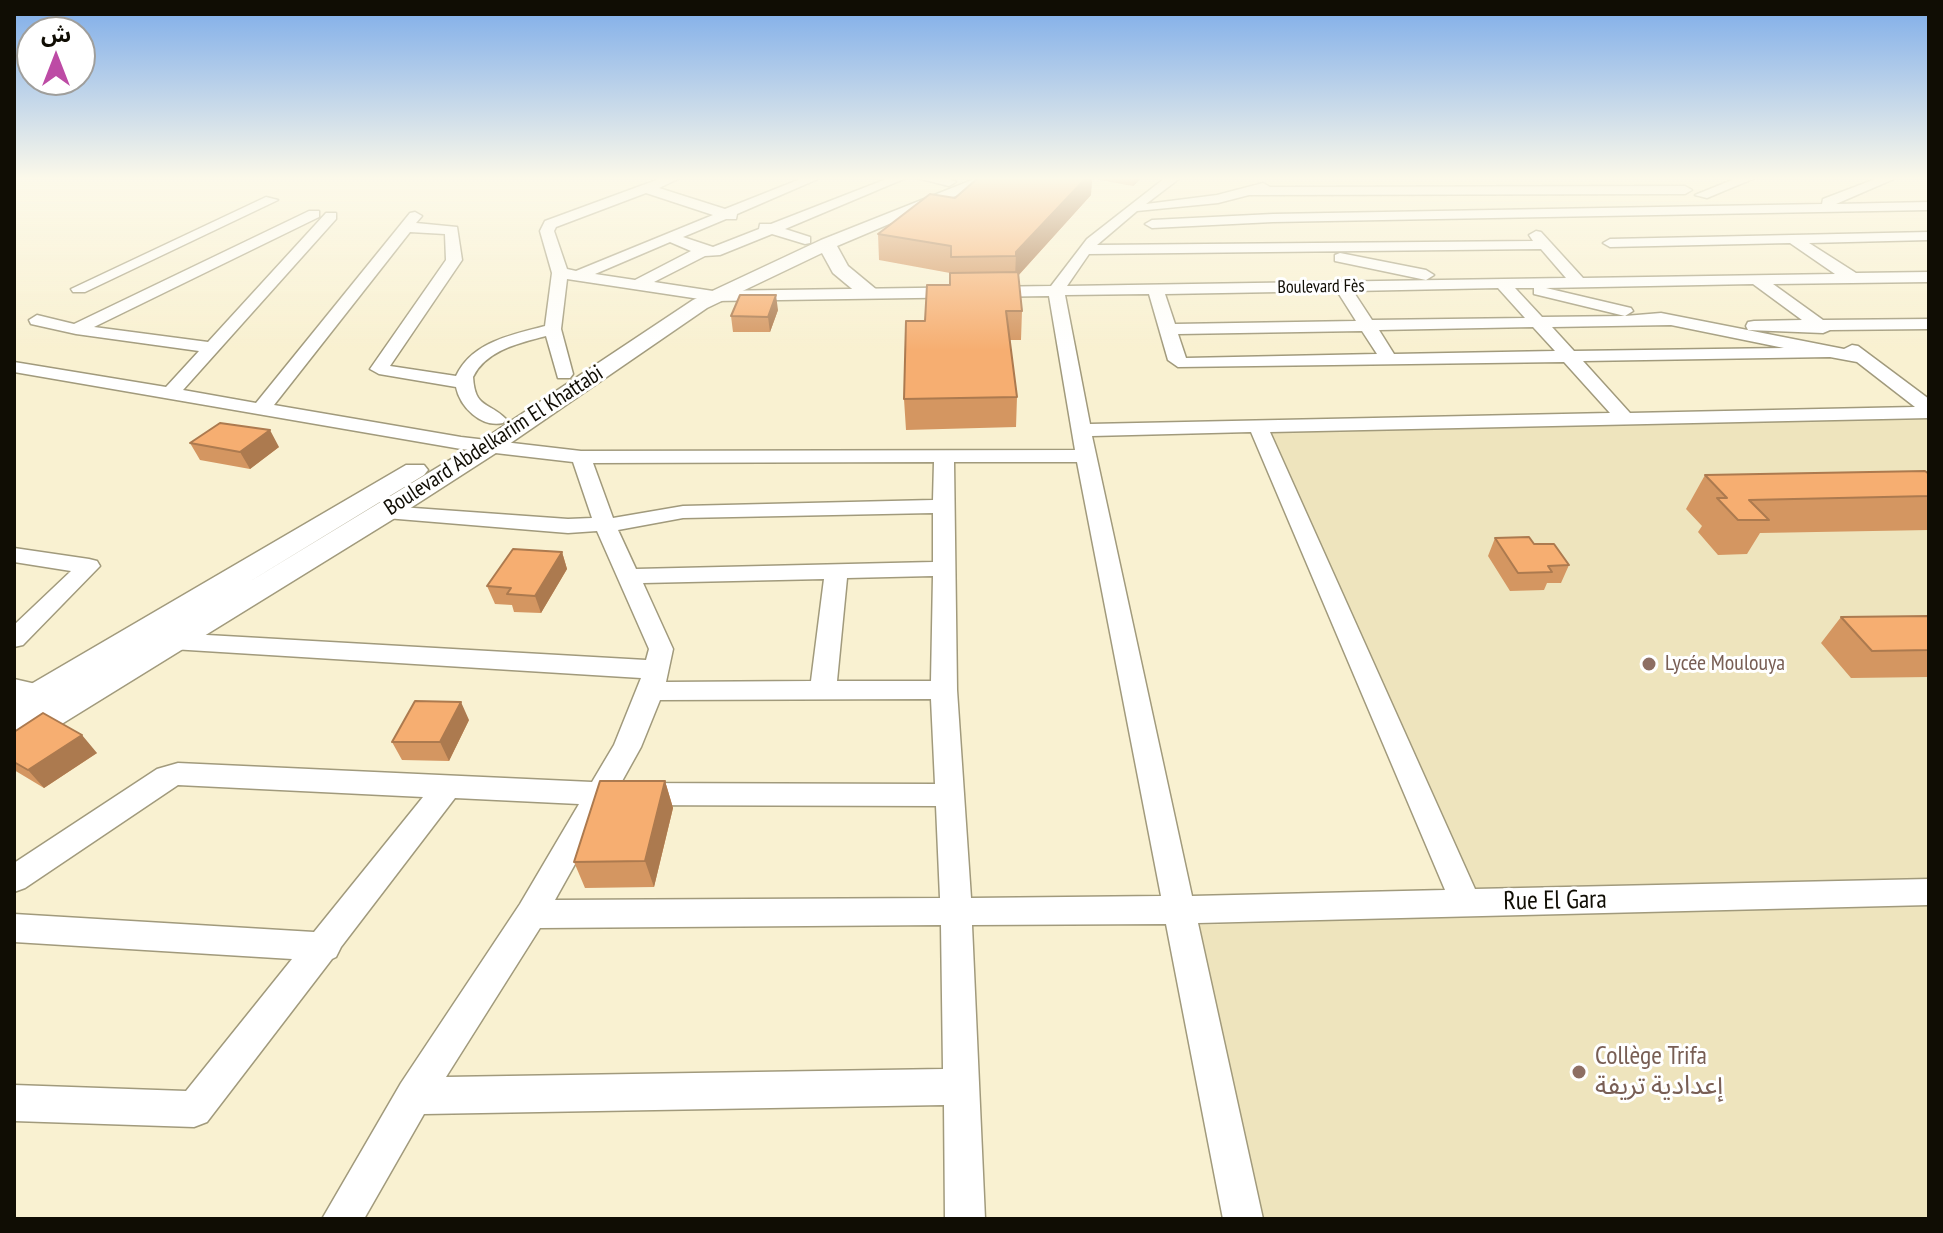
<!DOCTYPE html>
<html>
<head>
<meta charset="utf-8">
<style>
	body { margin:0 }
	#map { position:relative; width:1943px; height:1233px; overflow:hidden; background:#f9f1d1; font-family:"PT Sans Narrow","Noto Sans Arabic",sans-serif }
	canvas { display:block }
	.frame { position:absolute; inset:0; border:16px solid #100d04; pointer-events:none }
	.north { position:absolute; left:16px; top:16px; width:80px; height:80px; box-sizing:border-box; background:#fff; border:2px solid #9f9e9b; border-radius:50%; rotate:0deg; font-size:22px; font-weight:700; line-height:32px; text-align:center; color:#100d04 }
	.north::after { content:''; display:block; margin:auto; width:28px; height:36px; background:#bd4ba5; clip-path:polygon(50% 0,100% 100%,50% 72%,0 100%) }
</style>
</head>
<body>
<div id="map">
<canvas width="1943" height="1233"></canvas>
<div class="frame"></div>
<div class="north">ش</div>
</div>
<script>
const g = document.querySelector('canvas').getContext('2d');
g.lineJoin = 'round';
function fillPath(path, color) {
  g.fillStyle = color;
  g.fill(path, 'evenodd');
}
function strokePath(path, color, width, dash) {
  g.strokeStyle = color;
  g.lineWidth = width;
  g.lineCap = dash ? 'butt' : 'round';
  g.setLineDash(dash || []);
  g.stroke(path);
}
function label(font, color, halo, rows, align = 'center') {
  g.font = font + ' "PT Sans Narrow","Noto Sans Arabic",sans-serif';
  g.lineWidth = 6;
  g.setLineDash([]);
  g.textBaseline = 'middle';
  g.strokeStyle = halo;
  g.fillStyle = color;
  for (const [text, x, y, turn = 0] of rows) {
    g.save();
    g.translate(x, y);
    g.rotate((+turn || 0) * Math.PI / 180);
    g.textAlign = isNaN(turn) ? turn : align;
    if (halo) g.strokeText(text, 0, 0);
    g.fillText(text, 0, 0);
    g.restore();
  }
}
fillPath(new Path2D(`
	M1929,413V1219H1260L1196,925L1483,916L1261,425Z`), '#eee4bd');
const minor = new Path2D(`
	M662,178H680L659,188L725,209L803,178H820L737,214L736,219H726L683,237L713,247L759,229L760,224H771L889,178H906L785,229L810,237V243L805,244L772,234L720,255L705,256L654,282L713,291L1051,286L1087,239L1165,178H1180L1146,204L1217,195L1263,183L1270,187L1685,186L1692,190L1685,194L1249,195L1218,203L1137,211L1097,245L1533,241L1529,235L1536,231L1541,232L1583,278L1835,274L1790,243L1610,247L1603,243L1610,239L1929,232V240L1809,243L1856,273L1929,272V282L1773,284L1823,320L1929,319V329L1830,330L1823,333L1748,330L1746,326L1748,322L1754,321L1802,320L1753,284L1546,288L1631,308L1633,311L1625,316L1661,313L1844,349L1852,345L1858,346L1929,399V418L1270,432L1475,889L1929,879V905L1198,923L1263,1219H1223L1166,924L972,925L985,1219H945L944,1105L424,1114L364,1219H322L401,1083L520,904L579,804L455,798L341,947L336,957L332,959L207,1122L194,1127L14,1121V1085L186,1091L292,959L14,942V914L314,932L423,797L178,785L25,888L14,892V863L157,769L178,763L592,782L614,745L641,678L172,649L163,647L160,641L163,635L172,633L646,660L649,649L597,531L568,533L386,518L375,512L386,506L568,519L592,518L573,462L461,449L14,372V362L166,387L199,351L76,334L31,324L29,320L37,315L74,324L309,211H319V217L94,327L208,342L326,213H336V219L183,390L256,403L410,213L415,212L422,216L416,223L457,227L462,260L390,366L456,376C472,342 511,335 545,326L552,273L540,231L545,221ZM646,193L713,215L576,271L567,269L554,231L556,227ZM410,232L445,234L446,260L370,369L379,374L456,387C460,407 481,428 503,423L506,419C488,401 475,409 473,377C486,350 520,343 546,336L558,378H570L573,374L561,329L567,279L713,301L1049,296L1075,450L581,451L461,437L274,405ZM670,242L691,251L635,280L595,274ZM1541,249L1566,278L1067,286L1089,254ZM1498,288L1525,318L1372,320L1353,291ZM1515,288H1534V294L1625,316L1542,317ZM1337,291L1356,321L1175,324L1165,294ZM1149,294L1168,360L1178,367L1564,362L1610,413L1090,424L1065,295ZM1671,325L1784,348L1574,351L1552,327ZM1533,327L1555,351L1394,354L1379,330ZM1362,331L1377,354L1186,358L1178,334ZM1830,357L1857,362L1915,407L1630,413L1583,361ZM1251,432L1445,890L1192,896L1092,436ZM934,462L933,500L683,506L613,518L593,463ZM954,462H1077L1161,896L971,898L957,690ZM933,513V562L636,569L618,530L683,518ZM933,576L931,681H837L847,578ZM824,579L811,681L666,682L673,649L643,583ZM931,699L935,784L621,783L641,747L660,700ZM608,805L936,806L940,898L555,900ZM941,925L943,1069L446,1077L540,928Z
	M917,178H946L956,182L949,186Z
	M1737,178H1755L1707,198L1695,195Z
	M1878,178H1896L1836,204L1929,202V210L1273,222L1152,228L1145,224L1152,220L1273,214L1822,204L1823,199Z
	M266,197L278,200L85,292H73L71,289Z
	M1340,253L1426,270L1434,275L1426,280L1335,261V255Z
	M14,548L89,559L97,561L100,566L23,645L14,647V625L71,571L14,562Z
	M14,679L49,687L53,694L49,701L40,703L14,697Z`);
const tertiary = new Path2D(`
	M977,178H998L837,246L848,266L877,290L880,294L877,298H863L833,273L822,253L707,308L499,451L395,518L26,746L14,750V694L406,465H424L428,470L424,475L244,585L481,441L693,300L821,240Z`);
strokePath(minor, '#a19a7c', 3);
strokePath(tertiary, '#a19a7c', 3);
fillPath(minor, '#fff');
fillPath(tertiary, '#fff');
fillPath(new Path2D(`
	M978,178H1092L1091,195L1018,276L1022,311L1021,340H1010L1017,397L1016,427L906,430L904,399L925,321L950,285V273L879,260L878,234L955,198Z
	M1094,178H1142L1133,186L1094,179Z
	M778,310L770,332H733L731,316Z
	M190,443L279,447L250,469L200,460Z
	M1929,474V530L1760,533L1747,554L1718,555L1698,532L1702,526L1686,509L1705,475Z
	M1495,538L1534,544L1569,565L1561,583H1547L1544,590L1510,591L1488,556Z
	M562,552L567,569L541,613L514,612L512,605L495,604L487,586Z
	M1929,616V677L1851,678L1821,643L1841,617Z
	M469,720L449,761L402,760L392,742Z
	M14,732L97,753L44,788L14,770Z
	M665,781L673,808L654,887L585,888L574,862Z`), '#d49661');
fillPath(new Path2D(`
	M1086,178H1092L1091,195L1015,279L1016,252Z
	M1134,178H1142L1133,186Z
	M776,295L778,310L770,332L768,317Z
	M270,430L279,447L250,469L240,452Z
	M562,552L567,569L541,613L535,596Z
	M461,702L469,720L449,761L440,742Z
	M82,735L97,753L44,788L28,770Z
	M665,781L673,808L654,887L645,861Z`), '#ac7a4f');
const building = new Path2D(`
	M978,178H1086L1016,252V256L951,257V246L878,234L930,194L955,198Z
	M1018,272L1022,311H1006L1017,397L904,399L906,321H925L927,285H950V273Z
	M740,295H776L768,317L731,316Z
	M220,423L270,430L240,452L190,443Z
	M1925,471L1929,474V496L1749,500L1769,520H1738L1717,498H1727L1705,475Z
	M1529,537L1534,544H1554L1569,565L1548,566L1552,572L1518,573L1495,538Z
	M513,549L562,552L535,596L507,594L511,588L487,586Z
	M1929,616V650L1872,651L1841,617Z
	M415,701L461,702L440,742H392Z
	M43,713L82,735L28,770L14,762V732Z
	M600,781H665L645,861L574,862Z`);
fillPath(building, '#f6ae71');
strokePath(building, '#ac7a4f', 2);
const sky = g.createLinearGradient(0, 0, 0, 350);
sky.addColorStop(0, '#7dace9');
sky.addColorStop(0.51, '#fcf9ea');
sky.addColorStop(1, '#fcf9ea00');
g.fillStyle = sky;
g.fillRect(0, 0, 1943, 350);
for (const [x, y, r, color] of [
	[1649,664,8,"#8d6e63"],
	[1579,1072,8,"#8d6e63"]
]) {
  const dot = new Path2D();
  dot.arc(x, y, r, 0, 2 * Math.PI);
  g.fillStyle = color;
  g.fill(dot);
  strokePath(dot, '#fff', 3);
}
label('18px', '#100d04', '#fff', [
	["Boulevard Fès",1321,287,-1]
]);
label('22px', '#100d04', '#fff', [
	["Boulevard Abdelkarim El Khattabi",494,441,-33]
]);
label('22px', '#785e54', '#fff', [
	["Lycée Moulouya",1665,664]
], 'left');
label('26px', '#100d04', '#fff', [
	["Rue El Gara",1555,901,-1]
]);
label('26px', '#785e54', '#fff', [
	["Collège Trifa",1595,1057],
	["إعدادية تريفة",1595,1087]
], 'left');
</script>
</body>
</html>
